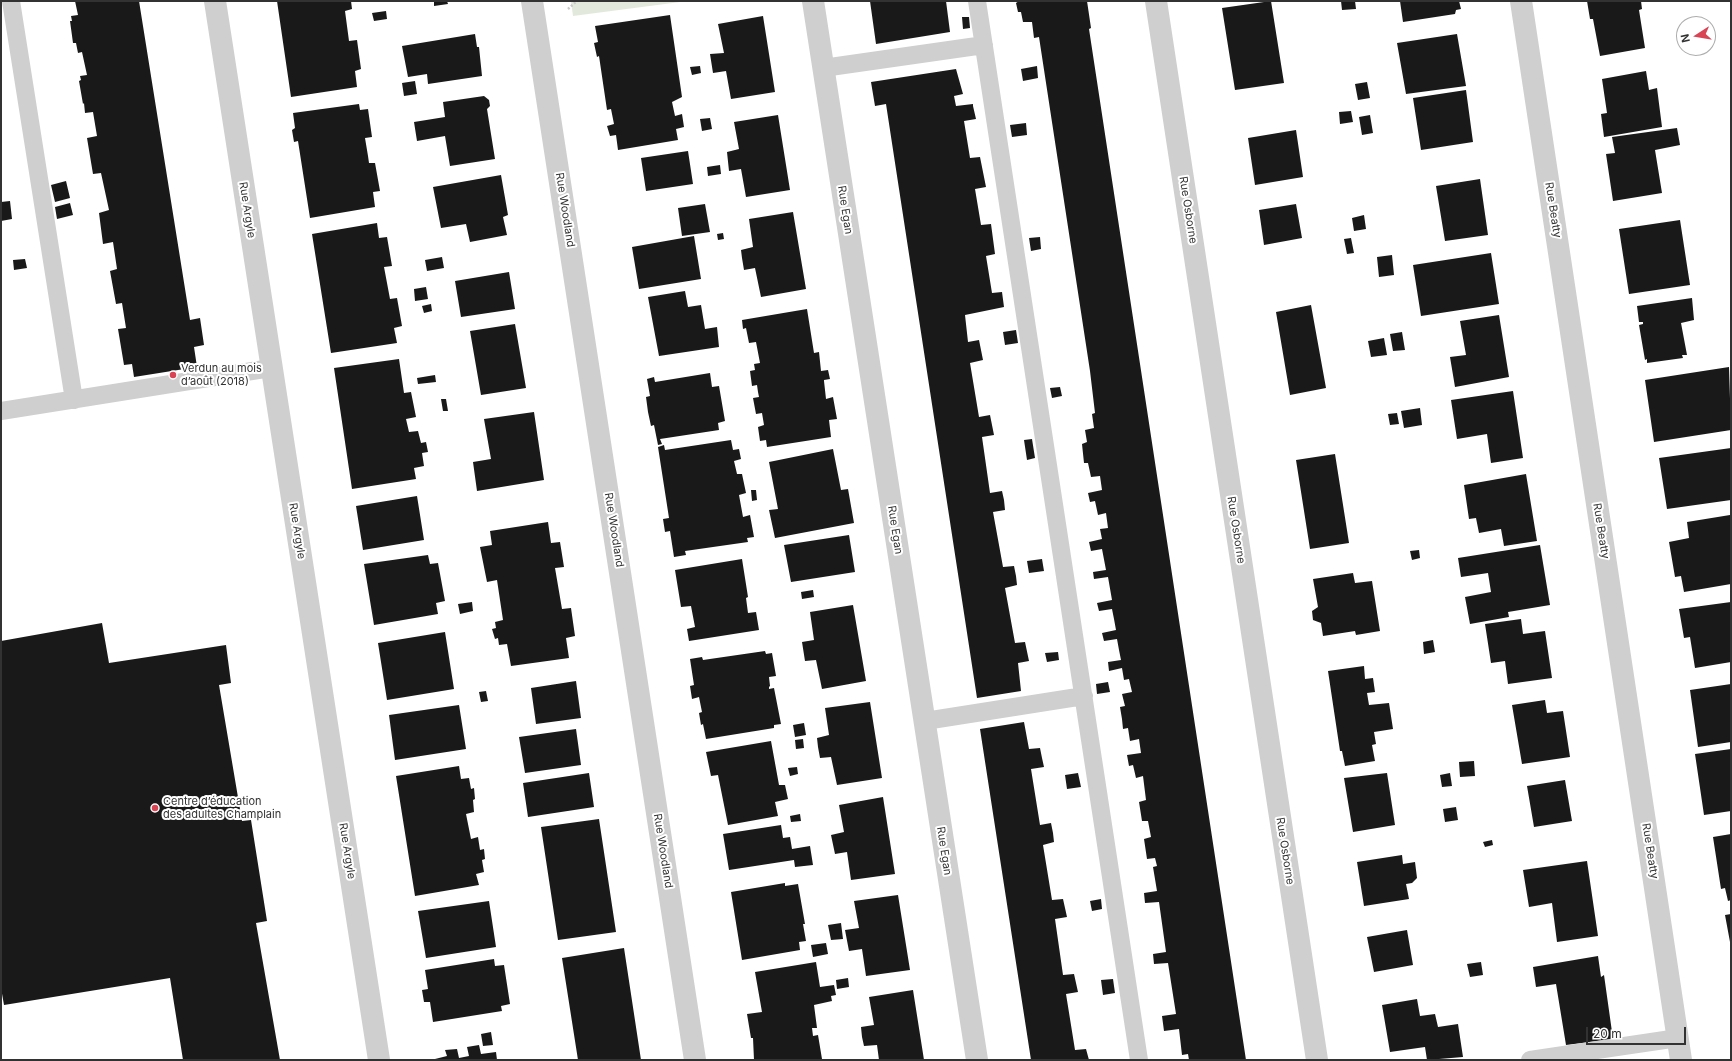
<!DOCTYPE html>
<html>
<head>
<meta charset="utf-8">
<style>
	body { margin:0 }
	#map { position:relative; width:1732px; height:1061px; overflow:hidden; background:#fff; font-family:Inter,sans-serif }
	canvas { display:block }
	.frame { position:absolute; inset:0; border:2px solid #323232; pointer-events:none }
	.north { position:absolute; left:1676px; top:16px; width:40px; height:40px; box-sizing:border-box; background:#fff; border:1px solid #adadad; border-radius:50%; rotate:258deg; font-size:11px; font-weight:700; line-height:16px; text-align:center; color:#323232 }
	.north::after { content:''; display:block; margin:auto; width:14px; height:18px; background:#d94455; clip-path:polygon(50% 0,100% 100%,50% 72%,0 100%) }
	.scale { position:absolute; left:1586px; top:1027px; width:100px; height:18px; box-sizing:border-box; border:2px solid #323232; border-top:0; padding-left:5px; font-size:12px; line-height:14px; white-space:nowrap; color:#323232; -webkit-text-stroke:3px #fff; paint-order:stroke }
</style>
</head>
<body>
<div id="map">
<canvas width="1732" height="1061"></canvas>
<div class="frame"></div>
<div class="north">N</div>
<div class="scale">20 m</div>
</div>
<script>
const g = document.querySelector('canvas').getContext('2d');
g.lineJoin = 'round';
function fillPath(path, color) {
  g.fillStyle = color;
  g.fill(path, 'evenodd');
}
function strokePath(path, color, width, dash) {
  g.strokeStyle = color;
  g.lineWidth = width;
  g.lineCap = dash ? 'butt' : 'round';
  g.setLineDash(dash || []);
  g.stroke(path);
}
function label(font, color, halo, rows, align = 'center') {
  g.font = font + ' Inter,sans-serif';
  g.lineWidth = 4;
  g.setLineDash([]);
  g.textBaseline = 'middle';
  g.strokeStyle = halo;
  g.fillStyle = color;
  for (const [text, x, y, turn = 0] of rows) {
    g.save();
    g.translate(x, y);
    g.rotate((+turn || 0) * Math.PI / 180);
    g.textAlign = isNaN(turn) ? turn : align;
    if (halo) g.strokeText(text, 0, 0);
    g.fillText(text, 0, 0);
    g.restore();
  }
}
fillPath(new Path2D(`
	M571,1H688L573,16Z`), '#e3e8dc');
fillPath(new Path2D(`
	M75,1H139L190,320L200,318L204,345L194,347L197,367L134,377L132,364L124,365L118,329L126,328L122,303L116,304L110,271L117,269L113,242L103,244L99,213L109,210L101,173L93,174L87,138L97,136L93,112L85,113L84,103L83,104L79,81L81,80L80,76L87,75L82,52L78,53L76,43H73L70,21H72L71,16L78,15Z
	M277,1H351L352,9L345,11L349,41L357,40L361,69L355,71L357,87L291,97Z
	M434,1H447L448,4L434,6Z
	M870,1H946L950,32L876,44Z
	M1019,1H1087L1091,28L1089,29L1246,1060H1189L1188,1054L1182,1055L1179,1029L1164,1031L1162,1016L1176,1014L1168,963L1154,964L1153,954L1166,952L1159,902L1145,903L1144,893L1157,891L1153,867L1157,866L1155,858L1147,859L1144,839L1151,837L1148,821H1142L1139,802L1146,800L1143,776L1136,778L1133,765L1129,766L1127,755L1141,753L1139,739L1130,741L1128,728L1123,729L1122,719L1120,707L1125,706L1122,694L1132,692L1129,679L1124,680L1122,668L1109,671L1108,662L1121,660L1119,650L1117,639L1104,641L1102,633L1116,630L1114,619L1112,609L1099,611L1097,603L1112,600L1108,577L1094,579L1093,572L1106,570L1102,549L1091,551L1089,542L1102,539L1100,529L1108,528L1106,513L1098,515L1095,501L1090,502L1088,493L1102,490L1100,476L1091,477L1088,463H1084L1082,444L1087,442L1085,430L1094,428L1092,414L1095,413L1090,371L1039,37L1034,38L1032,22H1023L1021,12H1018L1016,3Z
	M1271,1L1284,83L1235,90L1222,8Z
	M1341,1H1355L1356,9L1342,10Z
	M1400,1H1459L1461,9L1456,10L1455,14L1403,22Z
	M1587,1H1641L1642,9L1639,10L1645,48L1600,56L1593,19H1590Z
	M386,11L387,19L374,21L372,13Z
	M670,15L682,97L672,102L675,116L682,114L684,127L676,129L678,140L618,150L616,135L610,136L607,126L614,124L611,109L607,110L599,56L597,57L594,43L598,42L595,26Z
	M763,16L775,92L731,99L726,71L713,73L710,54L724,53L718,24Z
	M962,17H969L970,28L963,29Z
	M475,34L477,47H479L482,76L428,84L427,74L408,77L402,46Z
	M1457,34L1466,86L1406,94L1397,43Z
	M700,66L701,73L692,75L690,67Z
	M1037,66L1038,78L1023,81L1021,69Z
	M956,69L963,94L954,96L956,106L973,104V106L976,119L964,121L970,158L980,157L986,187L975,189L981,225L991,224L995,254L986,256L992,293L1002,292L1004,307L965,315L968,342L979,340L983,360L970,363L979,417L990,415L994,435L982,437L990,493L1002,491L1004,500L1005,510L993,512L1003,567L1014,566L1016,576L1017,585L1005,588L1015,643L1025,642L1029,661L1018,663L1021,691L977,698L886,104L875,106L871,82Z
	M1646,71L1649,90L1657,88L1662,127L1604,137L1601,114L1607,113L1602,79Z
	M415,81L417,94L404,96L402,83Z
	M1367,82L1370,98L1358,100L1355,84Z
	M1466,90L1473,142L1421,150L1413,98Z
	M484,96L489,100L490,106L487,109L495,159L450,166L445,136L417,141L414,122L445,117L443,102Z
	M359,104L360,110L368,109L372,137L365,138L368,156L369,163H375L380,191L373,192L375,207L310,218L298,141L294,142L292,130L295,128L293,113Z
	M1351,111L1353,122L1340,124L1339,112Z
	M778,115L790,190L746,197L741,169L729,171L727,152L739,149L734,122Z
	M1370,115L1373,133L1362,135L1359,117Z
	M710,118L712,129L702,131L700,119Z
	M1026,123L1027,135L1012,137L1010,125Z
	M1677,128L1680,145L1655,150L1662,193L1613,201L1606,154L1615,153L1612,137Z
	M1296,130L1303,177L1255,185L1248,138Z
	M688,151L693,184L646,191L641,158Z
	M720,165L721,174L708,176L707,167Z
	M501,175L508,215L503,217L507,235L470,242L466,224L441,228L433,187Z
	M1480,179L1488,235L1445,241L1436,186Z
	M66,181L70,198L55,202L51,185Z
	M10,201L12,219L1,221V202Z
	M70,203L73,215L57,219L55,207Z
	M705,204L710,232L682,236L678,208Z
	M1296,204L1302,238L1264,245L1259,210Z
	M793,212L806,289L761,297L755,268L744,270L742,258L741,250L753,247L749,219Z
	M1364,215L1366,229L1354,231L1352,218Z
	M1680,220L1690,285L1629,294L1619,229Z
	M377,223L379,238L387,237L392,266L384,267L390,299L397,298L402,326L394,328L397,343L331,353L312,234Z
	M723,233L724,239L718,240L717,234Z
	M694,236L701,279L639,289L632,247Z
	M1040,237L1041,249L1031,251L1029,238Z
	M1351,238L1354,253L1347,254L1344,239Z
	M1491,253L1499,304L1421,316L1413,265Z
	M1392,255L1394,275L1379,277L1377,257Z
	M442,257L444,268L427,271L425,260Z
	M25,259L27,268L14,270L13,260Z
	M509,272L515,309L461,317L455,281Z
	M426,287L428,299L415,301L414,289Z
	M685,291L688,307L701,305L705,329L717,327L719,347L659,356L648,297Z
	M1692,298L1694,320L1681,323L1687,355H1682L1683,358L1647,363V359L1645,360L1639,325L1643,324V322H1639L1637,306Z
	M431,304L432,311L424,313L422,306Z
	M1311,305L1326,388L1290,395L1276,312Z
	M807,309L814,353L819,352L821,371L828,370L830,379L824,380V381L826,399L833,397L837,419L829,420L831,437L767,447L766,440L760,441L758,427L764,425L762,413L756,414L753,398L759,397L758,392L757,385L752,386L750,371L755,370L754,364L760,363L756,342L749,343L746,328L743,329L742,320Z
	M1499,315L1509,377L1455,387L1450,357L1466,355L1460,321Z
	M515,324L526,388L481,395L470,331Z
	M1016,330L1018,343L1005,345L1003,332Z
	M1402,332L1405,350L1393,351L1390,334Z
	M1384,338L1387,355L1371,357L1368,341Z
	M399,359L404,393L411,392L416,417L406,419L409,432L418,431L421,443L426,442L428,452L422,453L424,466L414,468L416,479L352,489L334,368Z
	M1729,367L1731,430L1654,442L1645,380Z
	M710,373L712,387L719,386L725,421L718,423L719,430L660,439L662,444L658,445L654,425L651,426L648,412L646,397L650,396L647,379L654,377L655,382Z
	M435,375L436,382L418,384L417,378Z
	M1060,387L1062,396L1052,398L1050,388Z
	M1513,391L1523,458L1491,463L1487,434L1457,439L1451,400Z
	M441,399H446L448,411H443Z
	M1420,408L1422,425L1404,428L1401,411Z
	M534,412L544,480L477,491L473,462L491,459L484,419Z
	M1397,413L1399,424L1390,425L1388,414Z
	M1032,439L1035,458L1027,460L1024,440Z
	M731,440L733,450L739,449L741,459L734,461L737,474H742L746,493L739,495L743,517L750,515L754,537L747,538L748,542L685,551L686,555L674,557L670,531L665,532L663,519L669,518L658,447L664,445L665,450Z
	M1731,448V500L1667,509L1659,458Z
	M833,449L841,490L848,489L854,523L775,538L769,510L778,509L769,462Z
	M1335,454L1349,543L1310,549L1296,460Z
	M1526,474L1537,541L1504,546L1501,529L1479,533L1476,518L1469,519L1464,485Z
	M751,490H756L757,500L752,501Z
	M417,496L424,540L363,550L356,506Z
	M1730,515L1731,584L1684,592L1681,576L1675,577L1669,542L1689,538L1687,522Z
	M548,522L551,543L560,542L564,567L555,568L562,609L571,608L575,636L566,638L569,658L511,666L507,644L499,645L498,638L495,639L492,629L496,628L495,622L503,620L497,580L487,582L480,547L492,545L490,531Z
	M849,535L855,572L791,582L784,545Z
	M1540,545L1550,605L1508,612L1509,617L1470,624L1465,597L1491,592L1488,573L1461,577L1458,558Z
	M1419,550L1420,558L1412,560L1410,551Z
	M428,555L430,564L438,563L445,601L436,603L438,614L374,625L364,564Z
	M742,559L748,597L746,598L748,613L756,612L759,630L689,641L687,629L695,627L691,606L681,607L675,570Z
	M1042,559L1044,571L1029,573L1027,561Z
	M1353,573L1355,583L1372,581L1380,631L1356,635L1355,631L1323,636L1321,623L1313,620L1312,611L1318,607L1313,579Z
	M813,590L814,597L802,599L801,592Z
	M472,602L473,611L460,614L458,604Z
	M1731,602V662L1695,668L1690,637L1684,638L1679,609Z
	M853,605L866,681L822,689L816,660L805,661L802,642L814,640L810,612Z
	M1521,619L1523,634L1545,631L1552,678L1508,684L1505,661L1491,663L1485,624Z
	M102,623L109,663L226,645L231,683L219,685L242,821L251,820L267,921L256,923L280,1060H183L170,978L4,1005L1,988V641Z
	M445,632L454,689L387,700L378,643Z
	M1433,640L1435,652L1424,654L1423,642Z
	M765,651L766,654L772,653L776,676L769,677L770,686L769,687V689L774,688L781,724L774,725V728L706,739L703,724L701,725L699,713L702,712L699,697L692,699L690,686L694,685L690,659L702,657L703,660Z
	M1058,652L1059,660L1047,662L1045,653Z
	M1364,666L1365,679L1373,678L1375,692L1367,693L1369,705L1389,703L1393,729L1374,732L1376,744L1372,745L1375,761L1345,766L1342,751H1340L1328,671Z
	M576,681L581,718L536,724L531,688Z
	M1108,682L1110,692L1097,694L1096,684Z
	M1731,684V742L1698,747L1690,690Z
	M486,691L488,701L481,702L479,692Z
	M1545,700L1547,713L1563,711L1570,757L1522,764L1512,705Z
	M870,702L882,778L837,785L831,757L820,758L818,747L817,738L829,735L825,708Z
	M459,705L466,749L395,760L389,715Z
	M1024,722L1029,749L1040,748L1042,758L1044,767L1031,769L1040,825L1051,823L1053,833L1054,842L1043,845L1052,900L1063,899L1067,917L1055,919L1063,975L1074,974L1078,992L1066,994L1075,1050L1086,1049L1089,1060H1031L980,729Z
	M804,723L806,735L795,737L793,725Z
	M576,729L581,765L525,773L519,737Z
	M803,739L804,748L796,749L795,740Z
	M771,741L779,785H785L788,799L775,802L778,816L728,825L718,775L711,776L706,752Z
	M1731,749V811L1704,815L1695,754Z
	M1474,761L1475,776L1460,777L1459,762Z
	M459,766L461,779L469,778L471,789L474,788L475,799L473,800L474,812L466,814L471,839L478,837L480,850L484,849L485,859L482,860L484,872L476,874L479,885L415,896L396,776Z
	M797,767L798,774L790,776L788,768Z
	M589,773L594,807L528,817L523,783Z
	M1078,773L1081,787L1067,789L1065,775Z
	M1387,773L1395,825L1353,832L1344,778Z
	M1450,773L1452,786L1442,787L1440,775Z
	M1565,780L1572,821L1534,827L1527,786Z
	M883,797L895,874L851,880L847,852L835,854L831,835L844,832L839,805Z
	M1456,807L1458,820L1445,822L1443,809Z
	M800,814L801,821L791,822L790,816Z
	M599,819L616,932L558,940L541,827Z
	M781,825L783,838L790,837L792,849L810,846L813,865L795,867L794,860L729,870L723,834Z
	M1731,834V900L1728,901L1725,888L1721,889L1713,837Z
	M1492,840L1493,845L1485,847L1483,842Z
	M1402,855L1403,864L1415,862L1417,878L1412,883L1406,884L1409,899L1364,906L1357,862Z
	M1587,861L1598,936L1557,942L1552,903L1529,907L1523,870Z
	M785,883V886L798,884L805,924H803L806,941L799,942L800,950L742,960L731,892Z
	M898,895L910,970L866,976L862,949L849,951L845,930L859,928L854,901Z
	M1101,899L1102,909L1092,911L1090,901Z
	M489,901L496,947L426,958L418,911Z
	M1731,914V942H1730L1725,915Z
	M841,923L843,939L831,940L828,925Z
	M1407,930L1413,965L1374,972L1367,937Z
	M826,943L828,954L813,957L811,945Z
	M624,948L641,1060H578L562,958Z
	M1598,956L1601,977L1604,975L1613,1039L1566,1045L1556,984L1536,987L1533,967Z
	M494,959L495,966L504,965L510,1004L501,1006L502,1011L433,1022L430,1002H424L422,990L428,989L425,970Z
	M816,962L820,987L834,985L836,995L831,996L832,1001L814,1005L817,1028H812L813,1036L818,1035L822,1059L754,1060L753,1038H751L747,1014L762,1012L755,972Z
	M1481,962L1483,975L1470,977L1467,964Z
	M848,978L849,987L837,989L836,980Z
	M1113,979L1115,993L1103,995L1101,980Z
	M913,990L924,1060H879L877,1045L864,1046L862,1037L861,1027L874,1025L869,997Z
	M1417,999L1420,1016L1435,1014L1438,1027L1458,1024L1463,1057L1427,1060L1425,1047L1390,1052L1382,1005Z
	M491,1032L493,1045L483,1046L481,1034Z
	M479,1045L481,1054L496,1052L497,1060H431L447,1056L445,1050L457,1049L459,1058L469,1056L467,1047Z`), '#191919');
strokePath(new Path2D(`
	M568,9L577,1`), '#c9c9c9', 2.5, [2, 2]);
strokePath(new Path2D(`
	M11,1L74,400
	M977,1L1139,1060
	M823,68L984,45
	M1,411L271,368
	M925,721L1084,696
	M1530,1060L1678,1038`), '#cfcfcf', 18);
strokePath(new Path2D(`
	M215,1L379,1060
	M813,1L977,1060
	M1156,1L1317,1060
	M1521,1L1681,1060`), '#cfcfcf', 22);
strokePath(new Path2D(`
	M532,1L695,1060`), '#cfcfcf', 22);
for (const [x, y, r, color] of [
	[173,375,4,"#d94455"],
	[155,808,4,"#d94455"]
]) {
  const dot = new Path2D();
  dot.arc(x, y, r, 0, 2 * Math.PI);
  g.fillStyle = color;
  g.fill(dot);
  strokePath(dot, '#fff', 1.5);
}
label('11px', '#323232', '#fff', [
	["Rue Argyle",247,210,81],
	["Rue Woodland",565,210,81],
	["Rue Egan",845,210,81],
	["Rue Osborne",1188,210,81],
	["Rue Beatty",1553,210,81],
	["Rue Woodland",614,530,81],
	["Rue Egan",895,530,81],
	["Rue Osborne",1236,530,81],
	["Rue Argyle",297,531,81],
	["Rue Beatty",1601,531,81],
	["Rue Argyle",347,851,81],
	["Rue Woodland",663,851,81],
	["Rue Egan",944,851,81],
	["Rue Osborne",1285,851,81],
	["Rue Beatty",1650,851,81]
]);
label('11px', '#323232', '#fff', [
	["Verdun au mois",181,369],
	["d’août (2018)",181,382],
	["Centre d’éducation",163,802],
	["des adultes Champlain",163,815]
], 'left');
</script>
</body>
</html>
